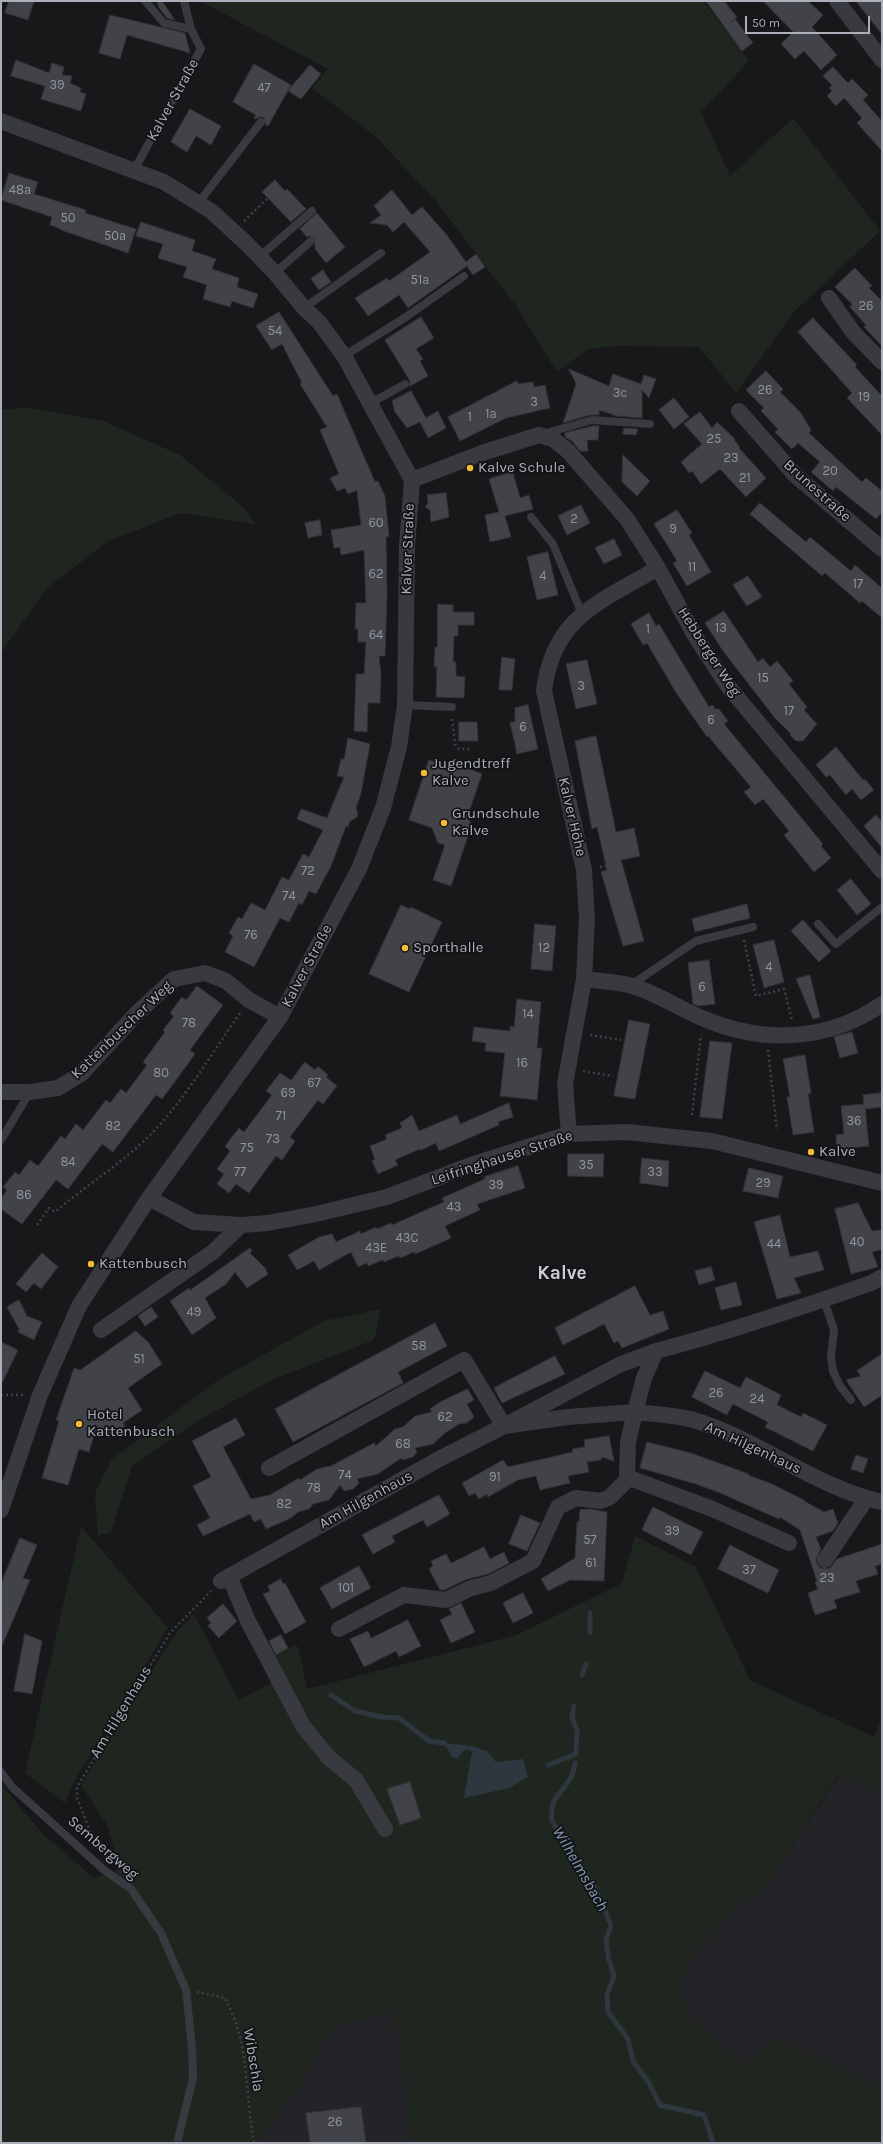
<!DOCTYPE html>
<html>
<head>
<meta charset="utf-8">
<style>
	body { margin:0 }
	#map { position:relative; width:883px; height:2144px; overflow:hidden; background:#18181b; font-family:Karla,sans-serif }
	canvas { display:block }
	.frame { position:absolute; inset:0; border:2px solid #aaafba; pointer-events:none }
	.scale { position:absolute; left:745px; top:16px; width:125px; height:18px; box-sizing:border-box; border:2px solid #aaafba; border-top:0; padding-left:5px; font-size:12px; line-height:14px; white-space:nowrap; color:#aaafba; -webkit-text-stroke:3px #131316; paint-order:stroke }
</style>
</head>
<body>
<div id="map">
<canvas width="883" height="2144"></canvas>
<div class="frame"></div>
<div class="scale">50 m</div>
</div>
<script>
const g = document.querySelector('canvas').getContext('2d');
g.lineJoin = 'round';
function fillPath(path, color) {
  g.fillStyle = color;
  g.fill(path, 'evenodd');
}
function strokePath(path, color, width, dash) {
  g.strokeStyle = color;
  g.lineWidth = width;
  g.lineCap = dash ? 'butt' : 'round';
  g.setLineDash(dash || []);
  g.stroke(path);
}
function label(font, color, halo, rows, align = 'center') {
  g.font = font + ' Karla,sans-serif';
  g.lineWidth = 3.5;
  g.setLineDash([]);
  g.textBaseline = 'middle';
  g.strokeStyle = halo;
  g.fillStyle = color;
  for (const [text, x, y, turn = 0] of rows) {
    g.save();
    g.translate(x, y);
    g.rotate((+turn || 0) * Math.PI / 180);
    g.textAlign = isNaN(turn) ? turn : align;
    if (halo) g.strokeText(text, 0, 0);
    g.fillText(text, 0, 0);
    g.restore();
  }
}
fillPath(new Path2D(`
	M840,1774L882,1795V2088L771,2036L751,2066L743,2062L690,2018L682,1990L686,1964L742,1903L763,1892Z
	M394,2010L412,2143H256L301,2085L331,2029Z`), '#242428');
fillPath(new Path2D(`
	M200,1H703L749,61L701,112L730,176L793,118L880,231L794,312L736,393L699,347L618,346L588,349L557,372L516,306L435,200L376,137L312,88L328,69Z
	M31,408L103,421L180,455L243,507L256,524L181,513L108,541L47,588L1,653V409Z
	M381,1309L374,1340L272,1380L199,1420L132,1466L111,1532L98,1536L95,1493L112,1459L218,1380L324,1321Z
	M81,1526L168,1628L77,1776L65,1803L25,1773Z
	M635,1536L696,1567L750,1680L874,1737L882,1718V1795L839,1774L763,1892L742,1903L686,1964L682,1990L690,2018L743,2062L751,2066L771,2036L882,2088V2143H412L394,2010L331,2029L301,2085L256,2143H1V1784L43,1834L94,1878L120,1869L107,1825L81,1785L176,1633L194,1614L239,1700L275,1681L272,1657L296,1645L299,1649L307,1689L517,1635L622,1583Z`), '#1e261f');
fillPath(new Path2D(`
	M444,1743L465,1745L470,1748L462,1752L458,1758H453Z
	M486,1750L496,1762L523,1759L528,1777L509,1788L464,1798L472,1752Z`), '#2e373f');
strokePath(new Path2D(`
	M590,1613V1633
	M582,1675L586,1664
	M331,1695L355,1711L382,1717L399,1718L429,1741L444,1743
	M470,1748L479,1751
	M575,1763C574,1768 573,1775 570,1779C560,1796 549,1798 552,1821L596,1890L611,1925L606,1940L609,1960L614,1976L607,1995L608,2012L628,2039L633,2061L649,2083L660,2105L704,2115L713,2143
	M548,1765L576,1754L577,1729L572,1718L574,1706`), '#2e373f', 5);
const building = new Path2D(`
	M9,1H34L28,20L5,13Z
	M157,1H162L175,20L167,18L159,8Z
	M706,1H724L737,17L730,23L735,19L753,43L742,51Z
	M763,1H808L823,15L812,27L837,55L821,70L804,51L795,59L781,44L793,32Z
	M856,1H882V34Z
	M110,15L185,33L190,53L127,35L120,59L99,53Z
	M16,60L49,73L52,63L64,67L62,75L72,76L70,83L81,88L80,92L86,94L81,111L41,99L45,86L11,76Z
	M254,64L291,85L268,126L266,125L264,117H259L256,119L254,118L256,115L233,102Z
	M310,65L321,74L301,99L288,91Z
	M833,67L848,83L852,79L868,95L863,100L882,121V151L857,123L862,118L844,98L836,106L827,96L832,91L829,88L832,85L823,76Z
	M190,109L221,126L211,145L196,136L187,152L171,142Z
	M9,173L38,182L34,194L86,210L85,213L136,229L128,253L61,230V229L50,225L52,217L1,200Z
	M275,180L285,191L287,189L306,209L291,222L262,192Z
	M392,190L412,215L422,207L446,234L466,262L476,254L485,267L473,275L467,266L408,308L399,295L368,316L355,298L387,278L389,281L430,252L404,222L393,232L387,225L370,223L381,215L374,206Z
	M317,213L345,247L326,263L315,249V238L310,236L307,237L300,229Z
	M141,222L195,240L192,251L216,259L212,269L239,278L237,287L258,294L253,308L232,301L230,307L203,299L207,285L183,277L187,267L158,258L163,244L136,236Z
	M855,268L872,286L869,288L882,301V346L864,327L866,325L850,307L852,304L835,287Z
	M323,270L331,282L319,290L311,279Z
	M279,312L333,396L337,394L375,482L378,481L385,496L389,536L386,537L387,596L385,656H379L381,675L380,703H368L367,732L354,731L356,674H364L366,642H358V629H355L356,603H366L364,550L341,555L340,547L334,548L331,530L361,525L357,490L348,494L345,488L337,491L330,478L339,474L320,430L327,427L300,384L302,383L282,344L272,350L256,326Z
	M421,317L434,338L416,349L423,359L420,361L428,376L410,386V381L385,340Z
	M813,318L857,365L855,367L882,396V435L847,398L852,393L798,332Z
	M569,369L609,386L613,374L641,384L644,375L656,379L649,398L642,390V418L617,416L599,410V415H590L563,423L576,384Z
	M766,371L783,389L780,392L801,413L811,430L809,433L862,482L866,478L882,491V512L876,519L836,487L833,491L811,472L820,462L798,443L792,449L775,432L778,429L761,411L764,408L746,390Z
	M517,381L518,384L533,382L534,387L545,385L550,408L506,418L460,441L448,417Z
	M411,391L426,418L438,411L446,428L428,438L420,422L407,428L395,412L392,401Z
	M674,398L689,417L674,429L659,410Z
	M700,412L712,428L717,422L735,439L734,440L740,447L739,448L766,478L746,497L720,469L701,484L692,471L689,473L681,462L702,444L684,424Z
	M593,426H599L598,440H587L588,451H580L572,441L565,437V433Z
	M624,428L638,429L636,435L623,434Z
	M623,455L650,481L637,496L622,482Z
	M513,472L520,498L529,495L533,509L505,516L511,537L490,542L485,515L499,512L489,479Z
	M446,493L449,517L431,522L430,510L425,507L428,503L427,495Z
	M760,503L806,542L810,537L851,571L855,565L882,588V618L862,601L860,603L825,573L822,576L750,514Z
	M581,505L590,523L567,535L558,516Z
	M677,510L692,533L689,535L711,572L687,586L673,563L677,561L654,524Z
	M320,520L322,535L308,538L305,523Z
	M614,539L622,555L604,564L595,548Z
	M548,552L558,595L537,600L527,557Z
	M748,576L762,597L747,606L733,585Z
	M438,604L453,605V612H474V625H458V636H454L453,662H456V676L465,677L464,698L436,697L437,667H434L435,647H437Z
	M724,611L758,662L763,658L770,667L777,661L793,681L789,684L807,707L804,710L817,724L803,741H796L790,735L791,734L775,718L723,651L705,623Z
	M649,613L656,626L659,624L709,707L713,705L715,709H719L728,721L724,724L823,844L821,846L831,858L814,872L784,835L789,831L763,799L755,805L744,792L751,787L708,736L707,737L675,691L647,643L643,645L631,624Z
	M502,657L515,659L512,690H499Z
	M587,660L597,704L576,709L566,664Z
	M528,705L538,749L517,754L510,722H515V708Z
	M459,722H477L478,741H459Z
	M596,736L616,832L634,828L640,856L621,860L644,941L623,946L601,872L607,870L597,827L592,829L575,741Z
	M348,738L370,744L361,793L356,808L358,814L356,818L350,821L348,827L346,826L331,866L316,894L309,891L302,905L299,903L289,922L280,918L254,967L225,952L233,936L229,933L238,917L242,919L251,903L265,910L282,877L289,880L303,854L309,857L323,830L297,819L301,809L327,818L344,777L337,776L341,759H344Z
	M836,747L863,780L865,779L874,790L861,800L852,789L846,795L830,775L826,777L816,765Z
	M429,760L459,769V765L482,774L467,818L472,824L451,886L433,880L445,845L438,843L432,828L409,820Z
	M876,815L882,822V848L864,826Z
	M851,879L871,904L857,915L837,890Z
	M747,904L750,918L695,932L692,919Z
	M401,905L410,909L411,907L442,922L409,992L369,974Z
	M803,920L831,951L819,962L791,931Z
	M535,924L556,926L552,971L531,969Z
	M774,940L784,982L764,988L753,945Z
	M709,960L715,1004L698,1006L693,1004L688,963Z
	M810,975L820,1017L813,1019L796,979Z
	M197,986L223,1005L190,1050L195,1054L162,1099L156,1095L113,1152L102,1144L68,1189L56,1180L22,1224L1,1209V1199L7,1190L3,1187L15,1172L19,1175L30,1160L38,1166L61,1136L65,1139L76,1124L83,1130L106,1100L110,1103L121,1089L126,1093L147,1065L143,1062L165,1032L163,1030L174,1016L170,1013L182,997L186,1000Z
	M517,999L541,1002L537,1048H542L537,1100L500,1096L505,1053L485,1051L486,1043L472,1041L474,1027L510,1031V1026L514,1027Z
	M629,1020L650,1024L635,1099L614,1096Z
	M852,1032L858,1053L840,1058L834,1037Z
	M710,1041L732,1043L722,1119L700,1117Z
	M805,1055L811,1093L808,1094L814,1132L793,1135L787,1097H790L783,1059Z
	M305,1062L315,1070L318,1066L328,1075L326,1077L337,1086L323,1104L318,1100L290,1137L295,1141L282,1160L276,1156L249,1193L236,1184L229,1193L217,1184L224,1174L217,1169L230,1151L225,1146L239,1128L244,1132L272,1095L266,1091L280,1073L291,1080Z
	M882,1093V1107L865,1109V1107L869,1146L837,1149L836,1135L844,1134L841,1106L864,1104L863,1095Z
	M509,1103L513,1117L498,1122L499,1125L439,1151L436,1143L421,1150L420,1149L395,1160L398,1165L378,1174L372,1161L375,1159L370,1146L387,1139L385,1135L402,1128L400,1123L412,1115L419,1131L457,1115L460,1124Z
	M568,1154H604L603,1177L568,1176Z
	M642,1158L669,1161L668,1187L640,1183Z
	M518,1166L525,1188L477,1204L480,1210L445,1226L451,1238L415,1254L414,1252L400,1258L399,1256L384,1262L383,1260L368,1266L367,1263L358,1267L351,1252L319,1270L314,1261L297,1270L288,1255L319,1237L332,1234L336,1242L360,1231L361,1234L376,1227L377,1229L391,1223L392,1225L444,1202L442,1198L485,1179L484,1177Z
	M749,1168L783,1176L778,1198L743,1191Z
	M858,1203L872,1231L882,1230V1249L872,1252L878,1267L851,1274L835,1209Z
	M780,1215L790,1257L818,1251L824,1270L794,1278L801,1293L777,1299L754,1222Z
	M250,1248L252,1250L250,1253L265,1268L268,1274L247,1288L235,1272L226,1284L205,1298L216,1318L192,1335L170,1301L189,1288L190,1290Z
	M42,1253L58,1267L41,1289L34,1283L26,1292L16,1284Z
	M711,1267L715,1280L699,1285L695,1271Z
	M736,1282L742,1305L721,1310L715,1288Z
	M635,1286L650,1315L663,1311L669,1329L622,1348L618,1341L614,1343L604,1324L563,1345L555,1328Z
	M19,1300L27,1316L42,1322L34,1340L18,1332L19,1329L7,1307Z
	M151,1307L158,1317L145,1326L138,1316Z
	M435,1323L447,1346L398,1372L403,1383L293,1442L275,1409Z
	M136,1331L148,1342L162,1364L128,1388L142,1410L123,1423L125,1426L108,1436L95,1432L89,1452L79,1449L68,1485L42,1478L59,1421L56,1420L74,1368L80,1370Z
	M1,1342L18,1350L1,1385Z
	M882,1354V1395L864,1407L846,1380L861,1376L857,1371Z
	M555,1356L565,1374L502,1403L494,1388Z
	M705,1371L740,1388L746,1377L781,1395L777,1405L801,1417L803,1413L827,1425L813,1451L765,1427L768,1422L733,1404L727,1415L692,1397Z
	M468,1389L474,1400L467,1404L474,1417L467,1423L459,1424L445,1433L433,1444L415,1448L417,1452L413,1457L402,1460L401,1458L378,1474L357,1479L359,1483L353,1489L344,1491L340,1485L329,1500L313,1504L309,1509L298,1512L291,1518L266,1529L261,1519L254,1522L250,1514L203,1536L197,1525L210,1518L193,1486L211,1477L192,1441L236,1418L245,1435L223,1447L251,1499L270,1495L299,1478L300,1480L317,1469L331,1466L374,1443L376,1446L395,1429L403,1427L415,1416L432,1412L430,1409L440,1402Z
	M609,1436L614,1461L602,1457L601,1460L587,1462L589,1472L568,1476L570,1483L540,1490L536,1476L518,1480L488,1497L487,1494L479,1499L475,1493L469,1496L462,1483L503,1460L508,1467L573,1452L572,1449L585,1447L584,1440Z
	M647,1442L691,1453L749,1474L748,1475L772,1484L804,1500V1501L824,1512L833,1509L838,1523L833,1531L816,1537L821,1549L816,1559L817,1564L820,1568L829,1569L837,1559L882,1544V1564L875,1566L878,1574L856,1581L860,1592L834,1600L837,1608L815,1615L808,1593L818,1589L815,1582L817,1581L800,1530L780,1517L779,1519L718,1492L696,1484L640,1468Z
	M856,1455L868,1459L863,1473L851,1469Z
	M439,1495L450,1514L427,1527L423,1520L392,1536L395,1542L373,1554L362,1535Z
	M653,1507L703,1532L691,1555L642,1530Z
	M590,1509L607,1512L604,1581L570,1580L548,1591L541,1579L575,1558L577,1522H579L580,1510Z
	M521,1515L540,1523L527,1551L509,1544Z
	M20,1538L37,1545L23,1578L30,1580L1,1648V1584Z
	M730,1545L779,1570L768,1593L718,1569Z
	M484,1547L490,1559L504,1552L509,1563L488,1574L467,1579L444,1590H440L429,1569L433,1566L431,1561L446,1554L451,1563Z
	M359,1566L371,1588L332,1609L320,1588Z
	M281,1579L283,1584L285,1583L306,1622L285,1634L263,1594L270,1591L268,1586Z
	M523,1593L533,1613L513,1623L503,1603Z
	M461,1603L475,1632L451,1643L440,1620L452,1614L449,1609Z
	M223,1604L237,1621L219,1638L208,1626L211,1623L207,1618Z
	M408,1620L421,1646L399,1657L396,1651L364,1667L350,1639L368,1631L371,1638Z
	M25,1634L42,1641L32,1694L14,1691Z
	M281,1635L288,1648L276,1655L269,1641Z
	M410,1782L421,1818L400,1825L387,1789Z
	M361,2107L366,2143H310L306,2113Z`);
fillPath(building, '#424348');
strokePath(building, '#323237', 1);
strokePath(new Path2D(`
	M244,221L268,198
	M452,719L455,744L459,749H471
	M600,867L619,863
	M744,940L756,996L784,989L792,1020
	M590,1035L621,1040
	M768,1050L777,1130
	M583,1071L613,1076
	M692,1115L701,1035
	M37,1225L49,1208L55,1212C84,1187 118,1166 146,1139C184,1102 210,1055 241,1012
	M1,1395H24
	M96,1846L77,1798V1787L170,1633L211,1591
	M197,1992L225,1998C229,2007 234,2017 237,2026C248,2064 247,2104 254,2143`), '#3f4147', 2.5, [2, 3]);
strokePath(new Path2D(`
	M184,1L191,29
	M134,170L201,49L191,29L164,23L145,1
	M199,202L261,122
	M259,257L312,211
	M275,273L311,241
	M304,308L381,253
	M344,356L406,317L464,276
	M371,403L405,384
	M543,434L592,420L650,424
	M531,517L553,544L582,614
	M405,705L452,707
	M818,924L836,944L882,907
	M631,985L696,941L753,927
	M1,1140L30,1092
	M824,1300L834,1330L831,1356L833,1371L840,1386L851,1400
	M1,1772L12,1787L104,1870L131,1889L161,1933L186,1990L192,2048L193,2078L177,2143`), '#393a40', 8);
strokePath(new Path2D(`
	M837,1L882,60
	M1,121L164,182L211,211L246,243L275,273L304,308L319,322L344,356L412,480L407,547L405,705L399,747L383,808L359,869L280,1017L149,1198L79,1306L40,1395L1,1510
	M829,298L853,332L882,362
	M739,411L796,476L882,549
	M412,480L482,453L539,435L553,439L568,451L627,519L658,568L695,636L727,685L882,871
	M584,979C599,981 615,982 629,985C655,992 678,1008 702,1018C762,1044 827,1042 882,1004
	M1,1092H30L58,1088L81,1074L137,1013L174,979L205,973L226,981L249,1000L280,1017
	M569,1134L565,1084L584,979L587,918L584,870L544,691C553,616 601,602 658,568
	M149,1198L194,1222L241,1225L268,1223L316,1214L387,1197L471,1165L569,1134L626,1132L712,1141L882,1183
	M101,1330L213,1252L241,1225
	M656,1351C729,1332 800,1308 871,1283L882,1277
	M627,1477L710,1508L789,1543
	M825,1560L866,1499
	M229,1576L248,1621L303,1726L329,1758L356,1780L385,1829
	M221,1581L441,1458L504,1426L568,1417L635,1412L644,1378L656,1351L619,1365L504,1426L464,1360L269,1468
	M339,1629L404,1595L446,1600L471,1588L491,1583L533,1561L558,1507L576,1498L601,1501L610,1497L625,1482L627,1477L628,1442L635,1412C653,1414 673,1415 690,1419C758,1438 813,1487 882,1502`), '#393a40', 16);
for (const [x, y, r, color] of [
	[470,468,4,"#f6bb35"],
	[424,773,4,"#f6bb35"],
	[444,823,4,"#f6bb35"],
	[405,948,4,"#f6bb35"],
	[811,1152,4,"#f6bb35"],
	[91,1264,4,"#f6bb35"],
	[79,1424,4,"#f6bb35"]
]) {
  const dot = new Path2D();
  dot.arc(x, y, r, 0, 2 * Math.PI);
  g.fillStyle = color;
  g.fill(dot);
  strokePath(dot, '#131316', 1.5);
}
label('13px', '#90949e', null, [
	["39",57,85],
	["47",264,88],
	["48a",20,190],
	["50",68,218],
	["50a",115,236],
	["51a",420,280],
	["26",866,306],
	["54",275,331],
	["26",765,390],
	["3c",620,393],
	["19",864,397],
	["3",534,402],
	["1a",491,414],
	["1",470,417],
	["25",714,439],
	["23",731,458],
	["20",830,471],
	["21",745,478],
	["2",574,519],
	["60",376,523],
	["9",673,529],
	["11",692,567],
	["62",376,574],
	["4",543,576],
	["17",858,584],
	["13",721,628],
	["1",648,629],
	["64",376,635],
	["15",763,678],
	["3",581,686],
	["17",789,711],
	["6",711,720],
	["6",523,727],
	["72",308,871],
	["74",289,896],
	["76",251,935],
	["12",544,948],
	["4",769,967],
	["6",702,987],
	["14",528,1014],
	["78",189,1023],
	["16",522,1063],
	["80",161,1073],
	["67",314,1083],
	["69",288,1093],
	["71",281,1116],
	["36",854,1121],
	["82",113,1126],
	["73",273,1139],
	["75",247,1148],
	["84",68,1162],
	["35",586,1165],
	["77",240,1172],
	["33",655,1172],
	["29",763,1183],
	["39",496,1185],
	["86",24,1195],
	["43",454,1207],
	["43C",407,1238],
	["40",857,1242],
	["44",774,1244],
	["43E",376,1248],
	["49",194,1312],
	["58",419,1346],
	["51",139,1359],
	["26",716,1393],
	["24",757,1399],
	["62",445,1417],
	["68",403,1444],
	["74",345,1475],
	["91",495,1477],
	["78",314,1488],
	["82",284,1504],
	["39",672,1531],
	["57",590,1540],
	["61",591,1563],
	["37",749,1570],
	["23",827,1578],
	["101",346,1588],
	["26",335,2122]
]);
label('15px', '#aaafba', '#131316', [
	["Kalver Straße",173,100,-61],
	["Brunestraße",817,491,42],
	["Kalver Straße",408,549,-88],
	["Hebberger Weg",709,652,57],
	["Kalver Höhe",572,817,77],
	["Kalver Straße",307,966,-62],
	["Kattenbuscher Weg",122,1030,-44],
	["Leifringhauser Straße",502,1158,-18],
	["Am Hilgenhaus",753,1448,25],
	["Am Hilgenhaus",366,1500,-29],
	["Am Hilgenhaus",121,1712,-59],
	["Sembergweg",103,1848,41],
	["Wibschla",253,2060,81]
]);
label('15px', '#aaafba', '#131316', [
	["Kalve Schule",478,468],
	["Jugendtreff",432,764],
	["Kalve",432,781],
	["Grundschule",452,814],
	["Kalve",452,831],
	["Sporthalle",413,948],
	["Kalve",819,1152],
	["Kattenbusch",99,1264],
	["Hotel",87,1415],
	["Kattenbusch",87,1432]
], 'left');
label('italic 16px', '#819cb6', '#131316', [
	["Wilhelmsbach",580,1869,60]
]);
label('bold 19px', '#cbced6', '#131316', [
	["Kalve",562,1274]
]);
</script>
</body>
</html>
